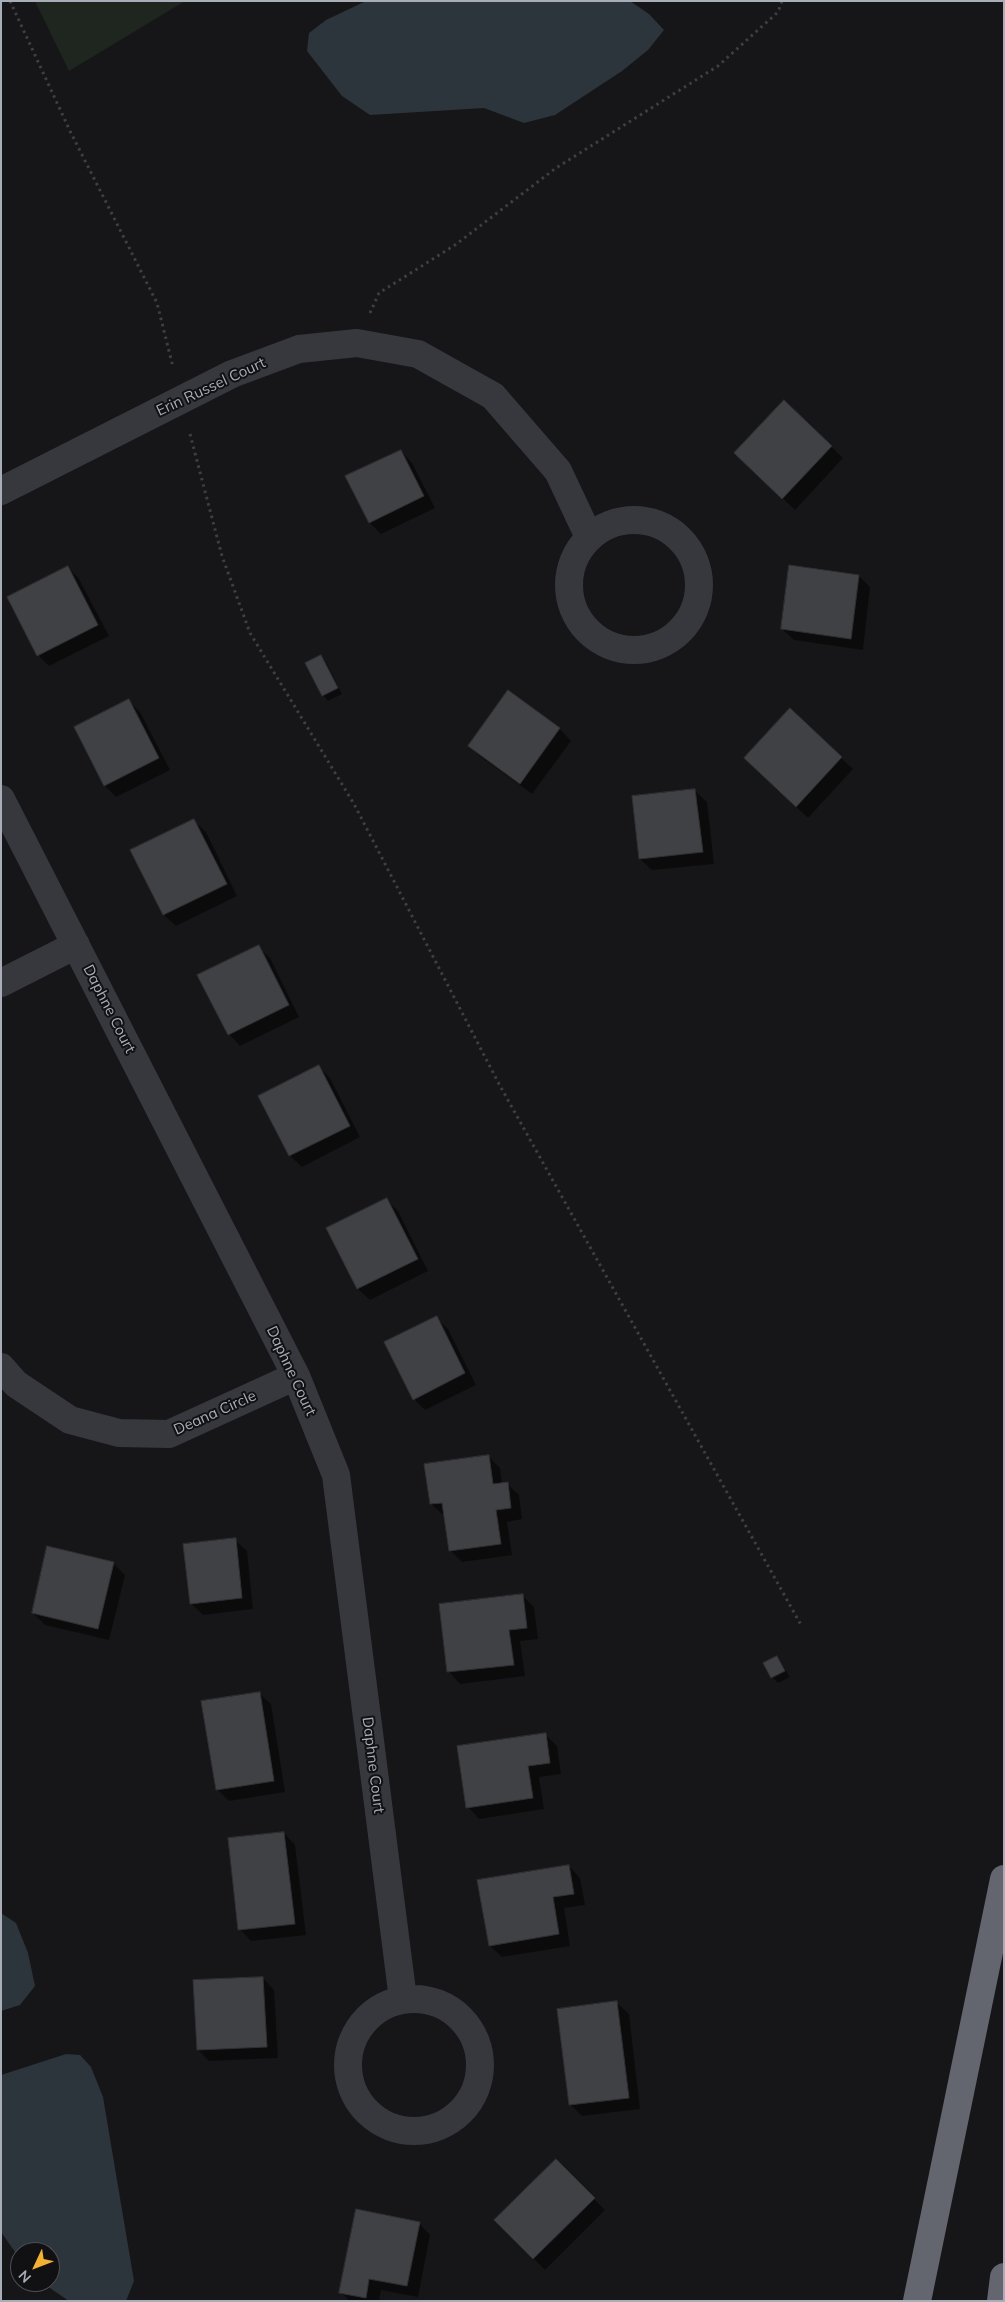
<!DOCTYPE html>
<html>
<head>
<meta charset="utf-8">
<style>
	body { margin:0 }
	#map { position:relative; width:1005px; height:2302px; overflow:hidden; background:#161618; font-family:Mulish,sans-serif }
	canvas { display:block }
	.frame { position:absolute; inset:0; border:2px solid #a8adb8; pointer-events:none }
	.north { position:absolute; left:10px; top:2242px; width:50px; height:50px; box-sizing:border-box; background:#111113; border:1px solid #4d4f55; border-radius:50%; rotate:227deg; font-size:14px; font-weight:700; line-height:20px; text-align:center; color:#a8adb8 }
	.north::after { content:''; display:block; margin:auto; width:18px; height:22px; background:#f2b134; clip-path:polygon(50% 0,100% 100%,50% 72%,0 100%) }
</style>
</head>
<body>
<div id="map">
<canvas width="1005" height="2302"></canvas>
<div class="frame"></div>
<div class="north">N</div>
</div>
<script>
const g = document.querySelector('canvas').getContext('2d');
g.lineJoin = 'round';
function fillPath(path, color) {
  g.fillStyle = color;
  g.fill(path, 'evenodd');
}
function strokePath(path, color, width, dash) {
  g.strokeStyle = color;
  g.lineWidth = width;
  g.lineCap = dash ? 'butt' : 'round';
  g.setLineDash(dash || []);
  g.stroke(path);
}
function label(font, color, halo, rows, align = 'center') {
  g.font = font + ' Mulish,sans-serif';
  g.lineWidth = 4;
  g.setLineDash([]);
  g.textBaseline = 'middle';
  g.strokeStyle = halo;
  g.fillStyle = color;
  for (const [text, x, y, turn = 0] of rows) {
    g.save();
    g.translate(x, y);
    g.rotate((+turn || 0) * Math.PI / 180);
    g.textAlign = isNaN(turn) ? turn : align;
    if (halo) g.strokeText(text, 0, 0);
    g.fillText(text, 0, 0);
    g.restore();
  }
}
fillPath(new Path2D(`
	M35,1H185L69,71Z`), '#1e261f');
fillPath(new Path2D(`
	M366,1H630L649,14L664,30L648,50L622,71L555,115L524,123L484,108L370,115L342,96L307,51L309,33L326,20Z
	M1,1913L16,1923L28,1953L35,1986L20,2005L1,2011Z
	M66,2054L80,2055L91,2067L103,2097L134,2281L126,2301H69L41,2282H50V2252H20V2259L1,2232V2075Z`), '#2c353c');
fillPath(new Path2D(`
	M784,402L843,458L795,510L747,464Z
	M401,451L412,463L435,508L381,534L370,523Z
	M68,567L79,579L109,636L49,666L38,655Z
	M859,576L870,587L863,650L794,640L782,629Z
	M320,657L326,662L342,694L328,701L323,695Z
	M509,692L560,729L571,741L532,794L481,757L469,746Z
	M129,701L140,712L170,770L116,797L105,786L75,728Z
	M790,710L853,769L808,818L757,770Z
	M695,791L707,802L714,864L652,870L640,859Z
	M194,821L206,832L237,896L176,926L164,915L132,851Z
	M258,947L270,958L299,1017L240,1046L229,1034Z
	M318,1066L330,1078L360,1137L302,1167L290,1156L260,1096Z
	M386,1199L398,1211L428,1271L370,1300L358,1289L328,1228Z
	M436,1317L448,1329L476,1385L425,1410L414,1399Z
	M488,1456L500,1468L502,1484H507L519,1495L522,1519L507,1522L512,1555L462,1562L450,1550L445,1515H443L431,1504Z
	M235,1540L247,1551L253,1609L203,1615L191,1603Z
	M113,1563L125,1575L109,1640L45,1625L33,1613Z
	M522,1595L534,1607L538,1639L520,1641L525,1676L460,1684L449,1672L440,1605Z
	M777,1657L790,1677L778,1683L772,1677Z
	M259,1693L271,1704L285,1792L229,1801L217,1789Z
	M545,1734L557,1746L561,1774L539,1777L544,1809L479,1819L468,1807Z
	M284,1833L295,1845L306,1935L251,1941L240,1929Z
	M569,1866L580,1878L585,1905L564,1908L570,1946L502,1957L490,1946Z
	M263,1978L274,1990L278,2058L209,2061L198,2050Z
	M617,2003L629,2014L640,2109L582,2116L570,2104Z
	M556,2161L605,2210L545,2270L496,2220Z
	M419,2223L430,2235L418,2297L381,2290L379,2301H349L341,2292Z`), '#0007');
const building = new Path2D(`
	M784,400L832,446L782,499L734,453Z
	M401,450L424,496L369,523L345,476Z
	M789,565L859,575L851,639L781,629Z
	M68,566L98,625L37,656L7,597Z
	M321,655L338,688L322,696L305,663Z
	M508,690L560,728L520,784L468,746Z
	M129,699L159,758L104,786L74,727Z
	M790,708L842,757L796,807L744,758Z
	M695,789L703,852L639,859L632,796Z
	M194,819L227,884L163,915L130,850Z
	M259,945L289,1005L228,1035L197,975Z
	M319,1065L350,1126L289,1156L258,1096Z
	M387,1198L418,1259L357,1289L326,1228Z
	M437,1316L465,1373L413,1400L384,1342Z
	M489,1455L493,1484L508,1482L511,1508L496,1510L501,1544L449,1551L442,1503L430,1504L424,1464Z
	M236,1538L242,1598L190,1604L183,1544Z
	M47,1546L114,1562L98,1629L32,1613Z
	M523,1594L527,1628L509,1630L514,1665L447,1672L439,1604Z
	M777,1656L785,1671L771,1678L763,1663Z
	M260,1692L274,1781L216,1790L201,1701Z
	M546,1733L550,1763L528,1766L533,1798L466,1808L457,1746Z
	M284,1832L295,1924L238,1930L228,1838Z
	M569,1865L574,1894L553,1897L559,1934L489,1946L477,1880Z
	M263,1977L267,2047L197,2050L193,1980Z
	M617,2001L629,2098L569,2105L557,2009Z
	M556,2159L595,2198L533,2259L494,2220Z
	M356,2209L420,2222L407,2286L369,2279L366,2298L339,2293Z`);
fillPath(building, '#404145');
strokePath(building, '#303034', 1);
strokePath(new Path2D(`
	M10,1L70,131L157,303L173,367
	M370,313L379,293L455,245L556,168L718,66L778,12L782,1
	M190,434L222,556L250,633L354,804L499,1084L801,1625`), '#3d3f44', 3, [2.5, 4]);
strokePath(new Path2D(`
	M1,491L232,374L299,349L357,343L418,354L493,396L558,471L589,537
	M569 585a65 65 0 1 1 130 0a65 65 0 1 1-130 0Z
	M1,799L296,1376L336,1475L403,1999
	M1,983L76,945
	M1,1367L16,1384L70,1420L119,1433L169,1434L296,1376
	M348 2065a66 66 0 1 1 132 0a66 66 0 1 1-132 0Z`), '#37383d', 28);
strokePath(new Path2D(`
	M917,2301L1004,1879
	M1001,2301L1004,2277`), '#63666e', 28);
label('15px', '#a8adb8', '#111113', [
	["Erin Russel Court",211,387,-25],
	["Daphne Court",109,1009,63],
	["Daphne Court",291,1371,65],
	["Deana Circle",215,1413,-24],
	["Daphne Court",373,1765,83]
]);
</script>
</body>
</html>
